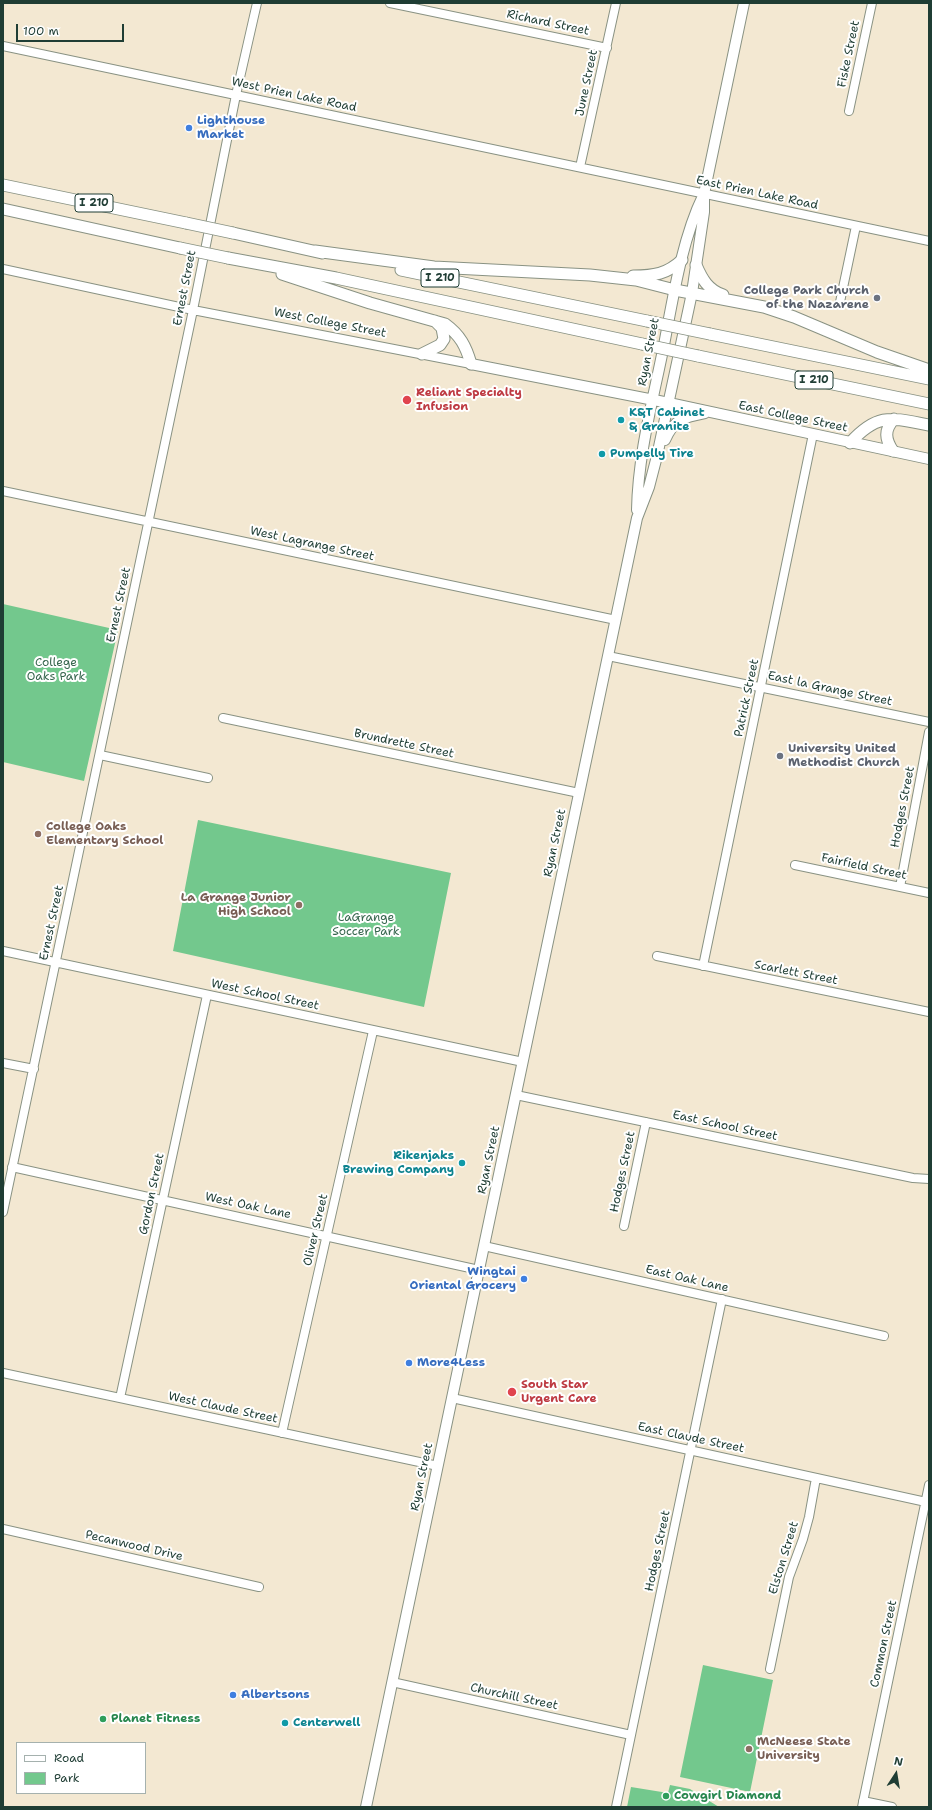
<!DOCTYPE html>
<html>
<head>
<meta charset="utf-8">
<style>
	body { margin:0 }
	#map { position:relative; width:932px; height:1810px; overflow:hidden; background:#f3e8d2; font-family:"Shantell Sans",sans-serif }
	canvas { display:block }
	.frame { position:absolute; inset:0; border:4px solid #1f3d34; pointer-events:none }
	.legend { position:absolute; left:16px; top:1742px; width:130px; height:52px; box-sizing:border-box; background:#fff; border:1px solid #a5b1ae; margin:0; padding:5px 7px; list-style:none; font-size:12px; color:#1f3d34 }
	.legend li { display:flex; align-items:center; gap:8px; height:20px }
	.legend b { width:20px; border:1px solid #a5b1ae }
	.north { position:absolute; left:876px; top:1754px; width:40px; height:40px; -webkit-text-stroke:3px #fff; paint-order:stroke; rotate:12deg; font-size:11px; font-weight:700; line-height:16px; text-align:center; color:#1f3d34 }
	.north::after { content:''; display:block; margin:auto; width:14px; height:18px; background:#1f3d34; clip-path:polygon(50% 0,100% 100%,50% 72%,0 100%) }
	.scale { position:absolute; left:16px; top:24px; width:108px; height:18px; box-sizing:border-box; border:2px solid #1f3d34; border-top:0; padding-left:5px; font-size:12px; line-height:14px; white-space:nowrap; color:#1f3d34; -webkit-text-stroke:3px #fff; paint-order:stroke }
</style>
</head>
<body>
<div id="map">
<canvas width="932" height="1810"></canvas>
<div class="frame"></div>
<ul class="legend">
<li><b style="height:5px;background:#fff"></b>Road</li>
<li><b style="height:11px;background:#73c88d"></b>Park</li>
</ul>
<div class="north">N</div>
<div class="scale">100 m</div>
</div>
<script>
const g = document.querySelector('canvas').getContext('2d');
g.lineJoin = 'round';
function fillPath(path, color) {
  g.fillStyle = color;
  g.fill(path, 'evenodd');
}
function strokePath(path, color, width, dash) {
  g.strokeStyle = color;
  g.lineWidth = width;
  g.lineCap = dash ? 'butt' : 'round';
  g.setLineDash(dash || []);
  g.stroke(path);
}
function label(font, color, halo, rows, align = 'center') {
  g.font = font + ' "Shantell Sans",sans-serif';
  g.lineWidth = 4;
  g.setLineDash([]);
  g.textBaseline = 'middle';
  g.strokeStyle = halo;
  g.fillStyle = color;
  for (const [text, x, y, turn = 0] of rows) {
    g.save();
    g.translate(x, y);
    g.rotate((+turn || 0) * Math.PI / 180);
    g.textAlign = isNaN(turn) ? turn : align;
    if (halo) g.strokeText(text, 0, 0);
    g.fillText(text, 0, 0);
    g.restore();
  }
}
fillPath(new Path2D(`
	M3,604L118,630L84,781L3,762Z
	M198,820L451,873L424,1007L173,951Z
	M703,1665L773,1680L750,1792L680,1777Z
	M670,1785L690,1789L719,1807H627L631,1787L668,1793Z`), '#73c88d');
const minor = new Path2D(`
	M390,3L607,48
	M3,46L929,241
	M849,111L872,3
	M580,167L616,3
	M3,269L193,310L471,364
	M840,302L856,226
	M3,491L616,620
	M608,656L929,722
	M223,718L579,793
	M100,755L208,778
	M795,865L929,893
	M900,887L929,732
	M3,951L523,1062
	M657,956L929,1012
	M703,966L813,434
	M3,1063L34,1069
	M516,1095L913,1178L929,1179
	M12,1167L479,1270
	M3,1212L193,310L236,95L257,3
	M624,1226L646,1122
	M484,1246L884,1336
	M3,1373L438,1466
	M120,1398L207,995
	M452,1398L926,1502
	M282,1433L373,1031
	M3,1529L259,1587
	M770,1669L789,1577L803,1539L809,1517L816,1478
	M392,1682L631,1735
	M863,1801L892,1807
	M616,1807L722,1299
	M862,1807L929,1485`);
const major = new Path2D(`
	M471,364L669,403L929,459
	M665,440C674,419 684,417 705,413
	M637,510C638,454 653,400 664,345C673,298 682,239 703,196
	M366,1807L637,518L649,487L657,456L692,293L704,212V194L744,3`);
const highway = new Path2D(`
	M3,185L186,223
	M3,209L180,248
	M233,233L322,253
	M315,251L434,267L590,275L636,280L675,290L764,307L794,317L877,352L929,370
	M228,258L336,278L642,344
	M696,265C702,279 708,290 723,295
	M401,270L647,321
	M282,274L370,303L445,324C460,335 466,346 471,364
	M633,276C654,276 667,274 682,260
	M710,334L929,379
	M422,354L440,345L444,339L442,328L435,321
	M698,356L929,404
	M850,443C878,412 892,418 929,425
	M893,451C885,439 884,430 894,419`);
strokePath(minor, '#899283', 10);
strokePath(major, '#899283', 12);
strokePath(highway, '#899283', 13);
strokePath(minor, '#fff', 8);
strokePath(major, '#fff', 10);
strokePath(highway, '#fff', 11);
const highwayBridge = new Path2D(`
	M186,223L233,233
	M180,248L228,258
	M647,321L710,334
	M642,344L698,356`);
strokePath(highwayBridge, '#899283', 13, []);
strokePath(highwayBridge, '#fff', 11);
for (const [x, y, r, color] of [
	[189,128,4,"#3f7fe0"],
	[877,298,4,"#6b7280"],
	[407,400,5,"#e0444e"],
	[621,420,4,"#0f9aa8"],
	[602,454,4,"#0f9aa8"],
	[780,756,4,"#6b7280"],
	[38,834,4,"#8d6e63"],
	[299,905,4,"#8d6e63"],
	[462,1163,4,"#0f9aa8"],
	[524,1279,4,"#3f7fe0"],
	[409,1363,4,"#3f7fe0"],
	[512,1392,5,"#e0444e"],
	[233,1695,4,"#3f7fe0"],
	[103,1719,4,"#2e9e5b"],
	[285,1723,4,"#0f9aa8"],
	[749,1749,4,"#8d6e63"],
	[666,1796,4,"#2e9e5b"]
]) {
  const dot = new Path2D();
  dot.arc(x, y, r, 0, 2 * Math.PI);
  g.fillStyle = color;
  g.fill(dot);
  strokePath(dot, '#fff', 1.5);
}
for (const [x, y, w] of [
	[94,203,38],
	[440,278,38],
	[814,380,38]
]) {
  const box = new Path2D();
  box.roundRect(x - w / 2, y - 9, w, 18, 3);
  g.fillStyle = '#fff';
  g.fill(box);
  strokePath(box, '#1f3d34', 1);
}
label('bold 11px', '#1f3d34', null, [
	["I 210",94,203],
	["I 210",440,278],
	["I 210",814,380]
]);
label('12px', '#1f3d34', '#fff', [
	["Richard Street",548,23,12],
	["Fiske Street",849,54,-78],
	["June Street",587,83,-78],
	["West Prien Lake Road",294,95,12],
	["East Prien Lake Road",757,193,12],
	["Ernest Street",185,288,-79],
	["West College Street",330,323,11],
	["Ryan Street",649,352,-79],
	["East College Street",793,417,12],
	["West Lagrange Street",312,544,12],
	["Ernest Street",119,605,-78],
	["East la Grange Street",830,689,12],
	["Patrick Street",747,698,-78],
	["Brundrette Street",404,744,12],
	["Hodges Street",903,807,-79],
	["Ryan Street",555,843,-78],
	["Fairfield Street",864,867,12],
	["Ernest Street",52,923,-78],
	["Scarlett Street",796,973,11],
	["West School Street",265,995,12],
	["East School Street",725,1126,12],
	["Ryan Street",489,1160,-78],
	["Hodges Street",623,1172,-78],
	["Gordon Street",152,1194,-78],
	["West Oak Lane",248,1206,12],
	["Oliver Street",316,1230,-77],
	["East Oak Lane",687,1279,13],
	["West Claude Street",223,1408,12],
	["East Claude Street",691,1438,12],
	["Ryan Street",422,1477,-78],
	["Pecanwood Drive",134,1546,13],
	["Hodges Street",658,1551,-78],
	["Elston Street",784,1558,-73],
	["Common Street",884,1644,-78],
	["Churchill Street",514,1697,12]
]);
label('bold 12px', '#366cbe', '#fff', [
	["Lighthouse",197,121],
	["Market",197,135],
	["Wingtai",516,1272,"right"],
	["Oriental Grocery",516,1286,"right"],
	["More4Less",417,1363],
	["Albertsons",241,1695]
], 'left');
label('bold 12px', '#5b616d', '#fff', [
	["College Park Church",869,291],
	["of the Nazarene",869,305],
	["University United",788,749,"left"],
	["Methodist Church",788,763,"left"]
], 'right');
label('bold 12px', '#be3a42', '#fff', [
	["Reliant Specialty",416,393],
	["Infusion",416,407],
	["South Star",521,1385],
	["Urgent Care",521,1399]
], 'left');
label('bold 12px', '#0d838f', '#fff', [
	["K&T Cabinet",629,413],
	["& Granite",629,427],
	["Pumpelly Tire",610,454],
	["Rikenjaks",454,1156,"right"],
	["Brewing Company",454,1170,"right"],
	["Centerwell",293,1723]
], 'left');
label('12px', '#38674f', '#fff', [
	["College",56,663],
	["Oaks Park",56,677],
	["LaGrange",366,918],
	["Soccer Park",366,932]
]);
label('bold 12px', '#785e54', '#fff', [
	["College Oaks",46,827],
	["Elementary School",46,841],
	["La Grange Junior",291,898,"right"],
	["High School",291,912,"right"],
	["McNeese State",757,1742],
	["University",757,1756]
], 'left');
label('bold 12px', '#27864d', '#fff', [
	["Planet Fitness",111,1719],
	["Cowgirl Diamond",674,1796]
], 'left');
</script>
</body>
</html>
